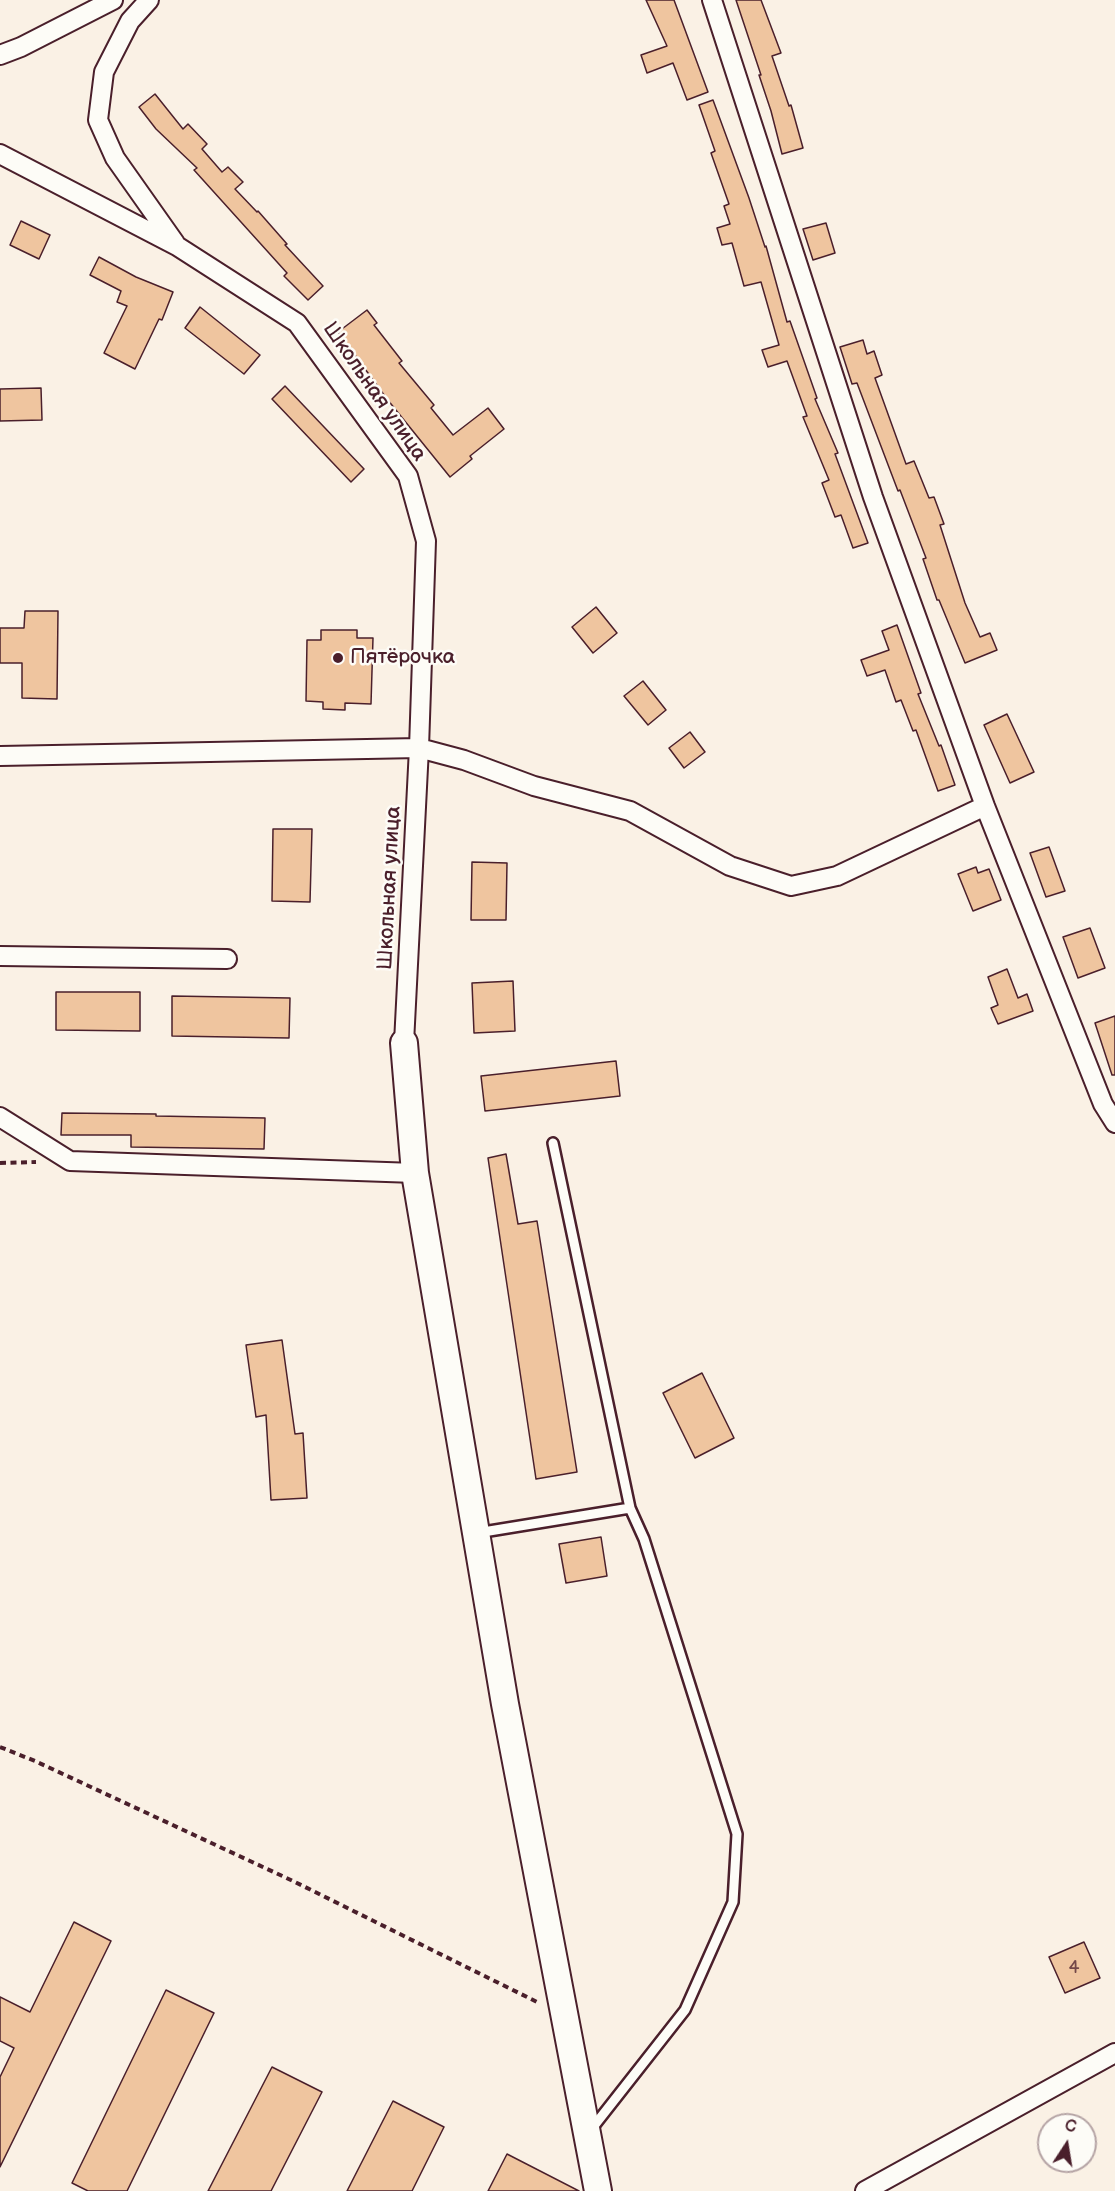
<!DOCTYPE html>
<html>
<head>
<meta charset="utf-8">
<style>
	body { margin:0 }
	#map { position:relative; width:1115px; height:2191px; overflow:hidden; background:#faf1e5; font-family:"Balsamiq Sans",sans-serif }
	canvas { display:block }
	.north { position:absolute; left:1037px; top:2113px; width:60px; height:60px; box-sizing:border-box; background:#fdfcf7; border:2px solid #b5a4a5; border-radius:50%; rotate:12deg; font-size:16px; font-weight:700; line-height:24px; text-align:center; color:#4a1f2b }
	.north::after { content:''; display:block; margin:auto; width:21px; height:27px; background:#4a1f2b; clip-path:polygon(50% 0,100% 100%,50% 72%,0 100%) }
</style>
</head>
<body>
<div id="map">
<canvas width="1115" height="2191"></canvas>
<div class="north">С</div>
</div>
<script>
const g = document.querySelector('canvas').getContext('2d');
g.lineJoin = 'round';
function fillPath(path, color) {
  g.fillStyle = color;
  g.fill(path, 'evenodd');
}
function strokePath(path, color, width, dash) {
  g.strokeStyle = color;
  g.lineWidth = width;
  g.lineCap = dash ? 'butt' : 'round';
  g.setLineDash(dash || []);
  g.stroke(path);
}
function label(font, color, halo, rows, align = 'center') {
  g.font = font + ' "Balsamiq Sans",sans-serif';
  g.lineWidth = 5;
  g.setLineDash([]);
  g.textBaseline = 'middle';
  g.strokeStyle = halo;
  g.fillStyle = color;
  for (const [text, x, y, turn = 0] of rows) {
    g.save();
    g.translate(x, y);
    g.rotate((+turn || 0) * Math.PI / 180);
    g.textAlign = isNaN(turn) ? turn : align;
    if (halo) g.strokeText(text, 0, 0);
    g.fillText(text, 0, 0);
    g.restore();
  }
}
const building = new Path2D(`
	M646,0H674L708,92L687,100L673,63L647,73L641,55L667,46Z
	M736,0H761L781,53L772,56L789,106L791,105L803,148L782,154L771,111L759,75H761Z
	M155,94L183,129L188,124L207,144L202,149L222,172L228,167L243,182L235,189L257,212L258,211L287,244L285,245L323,286L308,300L284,276L287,273L194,170L197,168L156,129L139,107Z
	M713,100L749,198L765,247L766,246L787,322L790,321L817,398L815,399L838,453L835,454L868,543L853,548L841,515L835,517L822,483L829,480L803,417L807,416L787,361L768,367L762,350L779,345L761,282L744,286L732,243L722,245L717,228L730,224L724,206L729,204L711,153L715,151L699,105Z
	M21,221L50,235L39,259L10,245Z
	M826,223L835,253L813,260L803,229Z
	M99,257L136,277L173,292L162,320L159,319L135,369L104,353L127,306L117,302L121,291L90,275Z
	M200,307L260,355L244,374L185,328Z
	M367,310L377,323L374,325L402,361L399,363L434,405L431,408L453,435L488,408L504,429L470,456L472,459L450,477L387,399L338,332Z
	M863,340L867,354L874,351L882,375L875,378L906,464L914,461L929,498L934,497L944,524L940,525L965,603L980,637L990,633L997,650L965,663L939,600H937L923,559L926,558L900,490L898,491L857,383L852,384L840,347Z
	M285,386L364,469L351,482L272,399Z
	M41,388L42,420L0,421V389Z
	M596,607L617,633L593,653L572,627Z
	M25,611H58L57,699L22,698V663H0V628H24Z
	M897,625L921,693L918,694L939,746L941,745L955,785L938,791L916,730L913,731L901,700L896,702L885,670L867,676L861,660L889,650L882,631Z
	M321,630H357V638H373L371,704L345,703V710L323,709V702L306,701L307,640H321Z
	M643,681L666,710L648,725L624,696Z
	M1007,714L1034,772L1010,783L984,725Z
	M690,732L705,752L684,768L669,748Z
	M273,829H312L310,902L272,901Z
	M1049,847L1065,891L1046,897L1030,853Z
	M472,862L507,863L506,920H471Z
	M976,867L978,873L989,869L1001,900L973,911L958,874Z
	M1090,928L1105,968L1078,978L1063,937Z
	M1007,969L1018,998L1027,994L1033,1011L998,1024L991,1008L998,1005L988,977Z
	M513,981L515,1031L474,1033L472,983Z
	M56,992H140V1031L56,1030Z
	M172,996L290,998L289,1038L172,1036Z
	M1115,1016V1075H1112L1095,1023Z
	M616,1061L620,1096L485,1111L481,1076Z
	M62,1113L156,1114V1116L265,1118L264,1149L131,1147V1135H61Z
	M506,1154L518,1224L537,1221L577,1472L536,1479L488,1158Z
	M282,1340L295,1434L303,1433L307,1498L271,1500L266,1415L256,1417L246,1345Z
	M702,1373L734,1438L695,1458L663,1393Z
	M601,1537L607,1576L566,1583L559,1544Z
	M74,1922L111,1941L0,2167V2077L14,2048L0,2041V1997L30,2012Z
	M1084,1942L1100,1978L1065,1993L1049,1957Z
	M166,1990L214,2013L127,2191H88L72,2183Z
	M272,2067L322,2092L271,2191H208Z
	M393,2101L444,2127L412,2191H347Z
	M507,2154L579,2191H488Z`);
fillPath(building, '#efc59f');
strokePath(building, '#4a1f2b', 1.5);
const lane = new Path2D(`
	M553,1143L630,1508
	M477,1533L630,1508L644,1539L737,1834L733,1902L685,2010L590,2131`);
const street = new Path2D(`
	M149,0L130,21L104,72L98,120L115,158L175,243
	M712,0L873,497L985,806L1103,1104L1115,1123
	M0,55L21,47L113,0
	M0,154L177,246L297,323L408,476L426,541L419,748L404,1043
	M0,756L419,748L464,760L534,786L630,811L730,866L791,886L837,876L985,806
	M0,956L227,959
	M0,1117L70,1161L415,1173
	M865,2191L1115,2053`);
const secondary = new Path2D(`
	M404,1043L415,1173L505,1704L598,2191`);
strokePath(lane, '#4a1f2b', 14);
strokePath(street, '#4a1f2b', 22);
strokePath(secondary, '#4a1f2b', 30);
strokePath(new Path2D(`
	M0,1163L36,1162
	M0,1747L35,1761L293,1881L539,2003`), '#4a1f2b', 4, [6, 4.5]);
strokePath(lane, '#fdfcf7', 9);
strokePath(street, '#fdfcf7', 18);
strokePath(secondary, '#fdfcf7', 26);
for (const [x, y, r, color] of [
	[338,658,6,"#4a1f2b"]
]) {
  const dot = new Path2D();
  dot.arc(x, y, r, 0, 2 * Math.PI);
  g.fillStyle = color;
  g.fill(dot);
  strokePath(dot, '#fdfcf7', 2);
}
label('18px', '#734848', null, [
	["4",1074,1968]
]);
label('21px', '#4a1f2b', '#fdfcf7', [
	["Школьная улица",374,392,55],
	["Школьная улица",390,888,-87]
]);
label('21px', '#4a1f2b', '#fdfcf7', [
	["Пятёрочка",350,658]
], 'left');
</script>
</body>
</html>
